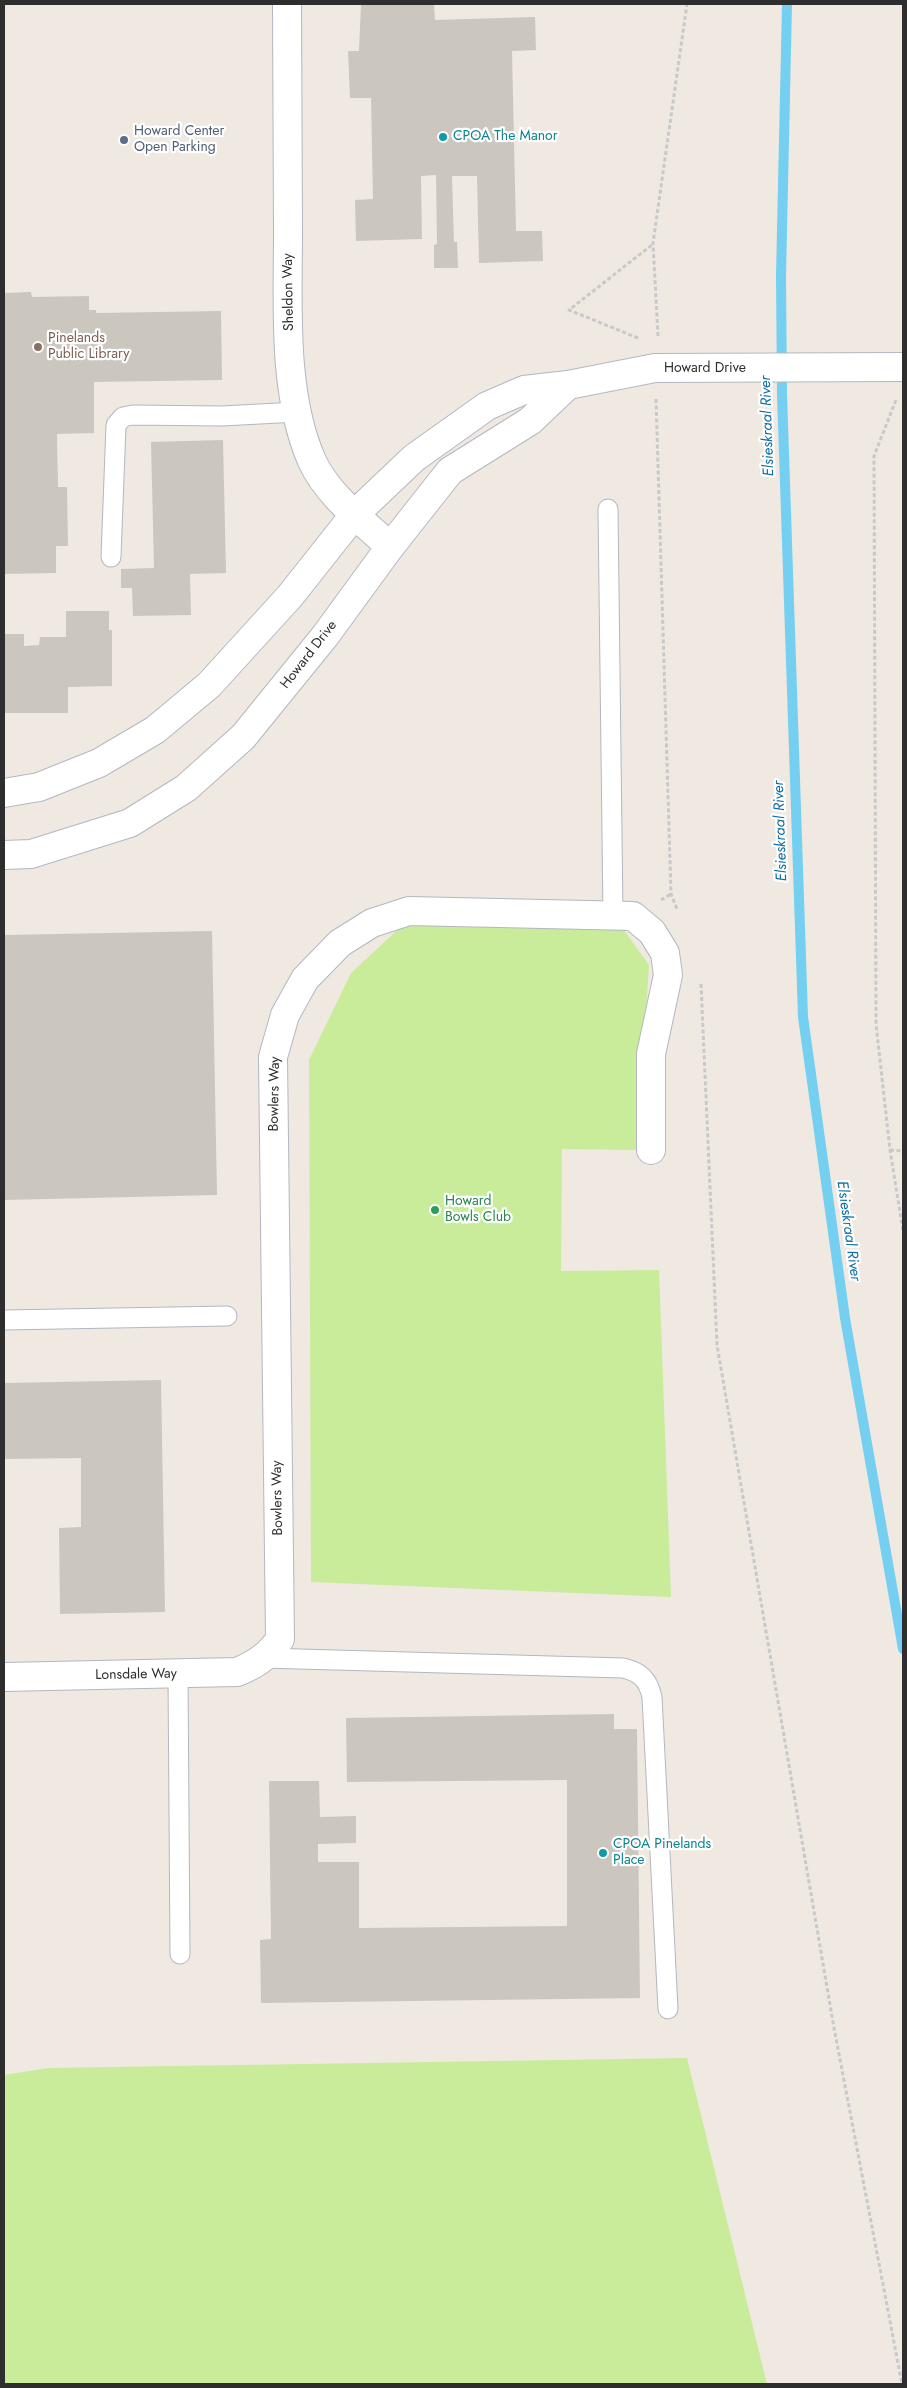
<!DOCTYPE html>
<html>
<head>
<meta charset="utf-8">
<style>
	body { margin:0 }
	#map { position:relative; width:907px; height:2388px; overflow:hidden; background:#efe9e1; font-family:Jost,sans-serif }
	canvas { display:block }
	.frame { position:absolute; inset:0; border:5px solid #2e2e2e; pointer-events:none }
</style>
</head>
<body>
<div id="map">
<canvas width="907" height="2388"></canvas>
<div class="frame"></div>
</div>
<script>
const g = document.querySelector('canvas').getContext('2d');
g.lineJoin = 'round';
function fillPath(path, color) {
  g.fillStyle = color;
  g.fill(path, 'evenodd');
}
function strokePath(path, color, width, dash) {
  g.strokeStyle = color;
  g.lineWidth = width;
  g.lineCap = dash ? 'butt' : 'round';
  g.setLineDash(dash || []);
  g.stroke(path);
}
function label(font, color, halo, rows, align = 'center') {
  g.font = font + ' Jost,sans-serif';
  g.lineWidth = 4.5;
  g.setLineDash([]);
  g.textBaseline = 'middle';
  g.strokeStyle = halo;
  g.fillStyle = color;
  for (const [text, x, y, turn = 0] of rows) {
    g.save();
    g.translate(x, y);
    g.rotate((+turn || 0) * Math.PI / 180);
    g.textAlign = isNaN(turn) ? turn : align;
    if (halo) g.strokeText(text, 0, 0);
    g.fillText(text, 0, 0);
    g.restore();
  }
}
fillPath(new Path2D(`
	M405,923L621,926L649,965L637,1150L562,1149L561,1271L659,1270L671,1597L311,1582L309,1060L351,973Z
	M687,2058L767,2384H4V2075L48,2068Z`), '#c9ec9a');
strokePath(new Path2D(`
	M787,4L781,276L782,394L803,1017L845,1318L903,1649`), '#75cff0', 10);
fillPath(new Path2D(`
	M361,4H434L435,20L535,17L536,50L512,51L516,231H542L543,261L479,263L477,176H452L454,242H457L458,268H434V245L437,244L436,175L421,176L422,239L356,241L355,200L373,199L371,98H350L348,51H359Z
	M31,292L32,297L89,296V310H96V313L221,311L222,380L94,382V433L57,434L58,487H67L68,546H56V573L4,574V293Z
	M223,440L226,573L190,574L191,615L133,616L132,588H121V569L154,568L151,442Z
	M66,611H109V630H112V686L68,687V713H4V634H24V646L39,645L40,637H66Z
	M212,931L217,1195L4,1200V935Z
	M161,1380L165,1612L60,1614L59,1528L81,1527V1458L4,1459V1383Z
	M614,1714V1729H637L640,1998L261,2003L260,1940L271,1939L269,1781H319L320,1817L356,1816V1843L318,1844V1862H359V1928L567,1926V1780L347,1782L346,1718Z`), '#cbc7bf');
const service = new Path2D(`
	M608,509L613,916
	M111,557L116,425L123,417L133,415L222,416L297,412
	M4,1320L227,1316
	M263,1658L623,1668C640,1672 648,1679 652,1697L668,2009
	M178,1675L180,1954`);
const minor = new Path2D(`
	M287,4C288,80 288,156 288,232C288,304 282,393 312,461C328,496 363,521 390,547
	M4,1677L237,1672C255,1665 270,1655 280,1639L273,1057L285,1015L305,979L340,943L372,923L409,911L633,916L652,932L665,953L668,975L651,1054V1150`);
const tertiary = new Path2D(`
	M4,793L39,787L99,763L155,730L209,685L290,596L355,514L414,458L487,406L524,390L568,385L655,368L903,367
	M4,855L31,854L130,823L186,788L243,737L325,636L390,547L450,471L530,421L568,385`);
strokePath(service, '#b4b7c1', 21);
strokePath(minor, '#b4b7c1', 30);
strokePath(tertiary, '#b4b7c1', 30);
strokePath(new Path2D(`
	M658,336L653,243L687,4
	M638,338L569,310L653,244
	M656,399L671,894L677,909
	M896,400L874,456L876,1024L890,1150L903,1231
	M661,900L671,894
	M701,984L717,1345L834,2028L902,2384
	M890,1150L903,1151`), '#c9c9c9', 3, [4, 2.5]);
strokePath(service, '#fff', 19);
strokePath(minor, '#fff', 28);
strokePath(tertiary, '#fff', 28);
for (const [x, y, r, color] of [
	[443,137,5,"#0f9aa8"],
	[124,140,5,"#5c6f8a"],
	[38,347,5,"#8d6e63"],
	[435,1210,5,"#2e9e5b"],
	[603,1853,5,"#0f9aa8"]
]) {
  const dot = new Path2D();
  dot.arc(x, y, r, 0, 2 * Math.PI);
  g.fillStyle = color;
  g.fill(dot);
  strokePath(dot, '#fff', 2);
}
label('14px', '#4e5e75', '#fff', [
	["Howard Center",134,132],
	["Open Parking",134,148]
], 'left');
label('14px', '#0d838f', '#fff', [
	["CPOA The Manor",453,137],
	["CPOA Pinelands",613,1845],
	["Place",613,1861]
], 'left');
label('14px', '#2e2e2e', '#fff', [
	["Sheldon Way",289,292,-91],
	["Howard Drive",705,369],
	["Howard Drive",309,655,-52],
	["Bowlers Way",275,1094,-89],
	["Bowlers Way",278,1498,-91],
	["Lonsdale Way",136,1675,-1]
]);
label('14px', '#785e54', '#fff', [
	["Pinelands",48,339],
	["Public Library",48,355]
], 'left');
label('14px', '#27864d', '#fff', [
	["Howard",445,1202],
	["Bowls Club",445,1218]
], 'left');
label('italic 15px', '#0d6fa3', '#fff', [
	["Elsieskraal River",768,426,-92],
	["Elsieskraal River",781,831,-92],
	["Elsieskraal River",848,1231,82]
]);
</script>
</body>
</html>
